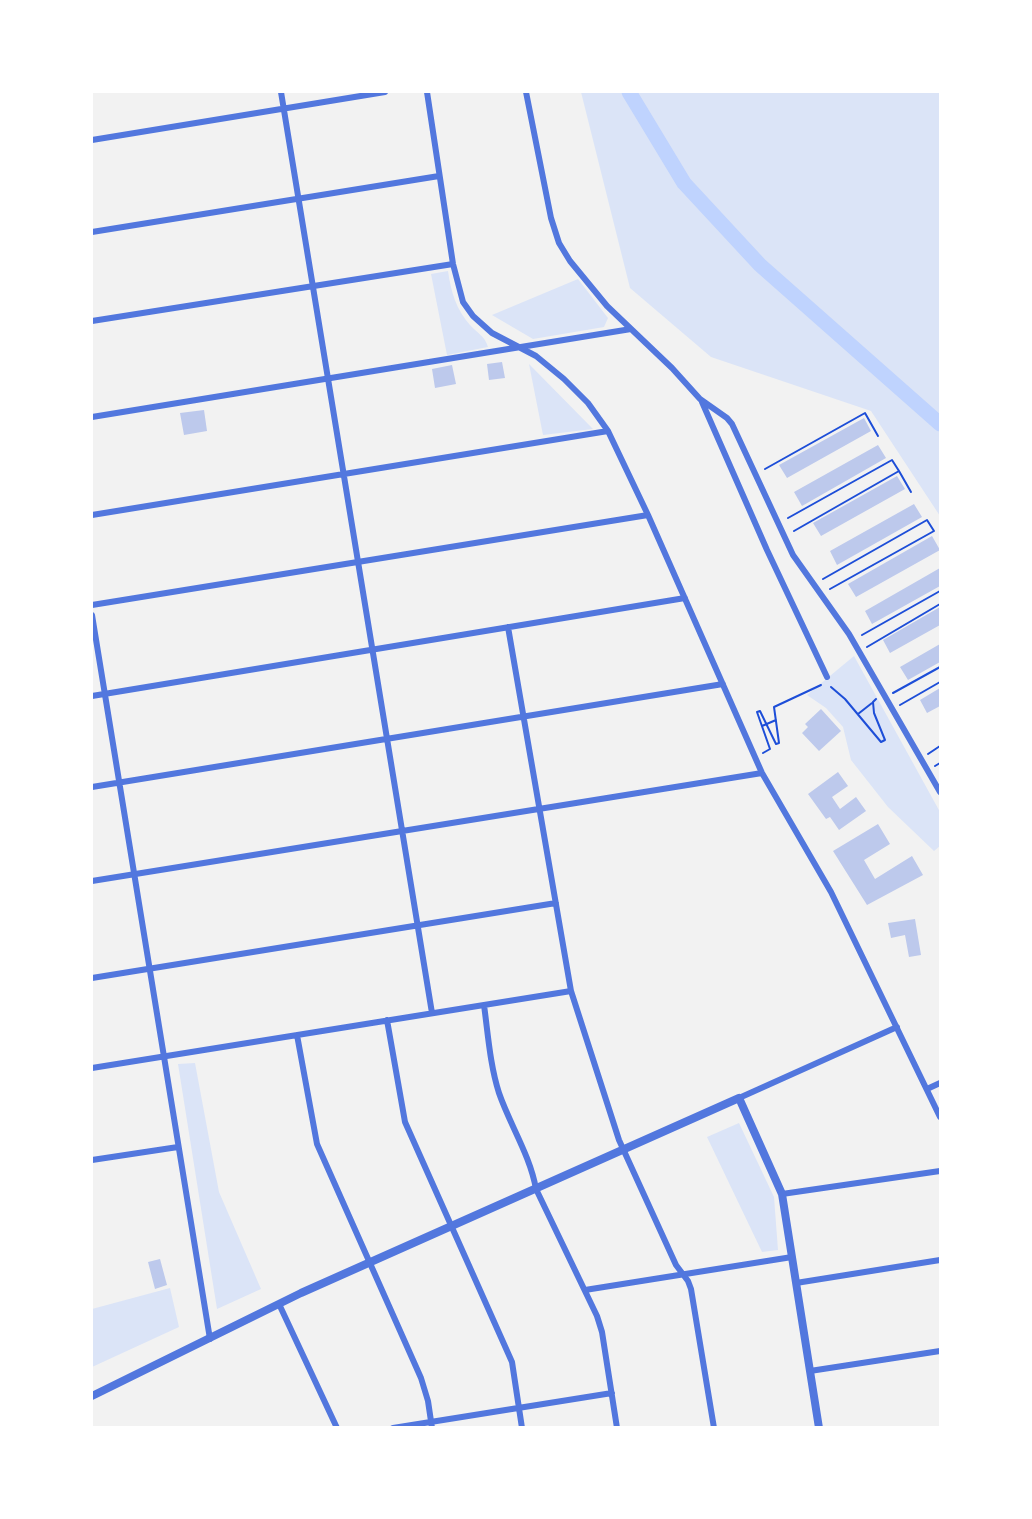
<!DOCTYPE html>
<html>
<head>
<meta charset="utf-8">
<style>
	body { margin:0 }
	#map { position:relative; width:1032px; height:1519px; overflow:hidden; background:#f2f2f2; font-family:"Alegreya Sans",sans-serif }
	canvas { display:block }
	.frame { position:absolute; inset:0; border:93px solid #fff; pointer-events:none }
</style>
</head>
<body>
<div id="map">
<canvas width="1032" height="1519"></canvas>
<div class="frame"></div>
</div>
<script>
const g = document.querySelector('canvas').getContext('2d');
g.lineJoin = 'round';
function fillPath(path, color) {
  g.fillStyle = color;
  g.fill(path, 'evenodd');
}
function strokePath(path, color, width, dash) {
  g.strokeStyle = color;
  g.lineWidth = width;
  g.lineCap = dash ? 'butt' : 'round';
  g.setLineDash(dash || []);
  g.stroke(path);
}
fillPath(new Path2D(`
	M581,92H940V516L871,411L711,357L630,288Z
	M448,271C451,292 456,309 470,325C477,333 485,336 488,347L447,355L431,274Z
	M578,279L608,318L604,327L533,339L492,315Z
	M529,364L593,429L543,435Z
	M854,656L940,812V846L934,851L888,807L851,760L843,727L826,708L807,695Z
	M195,1063L219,1192L261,1289L217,1309L178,1064Z
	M739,1123L774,1197L778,1250L762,1252L707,1137Z
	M170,1288L179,1327L92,1367V1309Z`), '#dbe4f7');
strokePath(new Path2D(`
	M629,92L684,183L760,265L940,424`), '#bfd3fe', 15);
fillPath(new Path2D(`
	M502,362L505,378L489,380L487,364Z
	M452,365L456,384L435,388L432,369Z
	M204,410L207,431L184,435L180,413Z
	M864,418L871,431L787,478L779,465Z
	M878,445L886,458L802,506L794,492Z
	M897,476L905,489L821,536L813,523Z
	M914,504L922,517L837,565L830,551Z
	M932,536L940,550L856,597L848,584Z
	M940,568V586L872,624L865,611Z
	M940,607V625L890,653L883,640Z
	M940,644V662L908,680L900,667Z
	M940,688V706L927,713L920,700Z
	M821,709L841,731L819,751L802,733L808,727L805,724Z
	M838,772L848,786L832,797L840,809L856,797L866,811L839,830L830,817L826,819L808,794Z
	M878,824L890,844L864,860L875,879L912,856L923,875L867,905L833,851Z
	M915,919L921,955L909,957L905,935L891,938L888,923Z
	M160,1259L167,1285L155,1289L148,1262Z`), '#bdc9ec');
strokePath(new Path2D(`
	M765,469L865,413L878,436
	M788,518L892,460L899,471
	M794,531L899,471L911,492
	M823,579L927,520L934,531L830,589
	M862,635L940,591
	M867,647L940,604
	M831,687L845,699L881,742L885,740L874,713L873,702L876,699
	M893,693L940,667
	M900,705L940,682
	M858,714L872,703
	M762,726L776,720
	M763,753L770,749L757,712L760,711L776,744L779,743L774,707L821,685
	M928,754L940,746
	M935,766L940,763`), '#1d4ed8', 2);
strokePath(new Path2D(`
	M281,92L432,1013
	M427,92L453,264L463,302L473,316L492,333L536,356L564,379L588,403L608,431L648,515L762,773L831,892L940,1117
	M526,92L551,218L559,243L570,261L607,306L672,368L700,399L727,418L732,424L793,555L849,634L940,792
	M92,140L385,92
	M92,232L439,176
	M92,321L453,264
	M702,402L767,550L827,677
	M92,417L631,329
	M92,515L608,431
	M92,605L648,515
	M92,615L210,1339
	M508,627L571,991L619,1140L676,1265L688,1281L691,1289L714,1428
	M92,696L685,598
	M92,787L723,684
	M92,881L762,773
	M92,978L556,903
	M484,1005C488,1034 490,1065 499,1093C510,1125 530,1155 536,1189L597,1316L602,1332L617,1428
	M387,1020L405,1122L512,1362L522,1428
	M297,1035L317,1144L421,1378L428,1401L432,1428
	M92,1068L571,991
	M927,1089L940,1083
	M739,1098L897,1027
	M92,1160L178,1147
	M782,1194L940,1171
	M796,1283L940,1260
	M585,1290L792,1257
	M279,1304L337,1428
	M810,1371L940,1351
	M393,1428L612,1393`), '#5277de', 6);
strokePath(new Path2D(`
	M92,1396L301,1293L739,1098L782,1194L819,1428`), '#5277de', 8);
</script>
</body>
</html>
